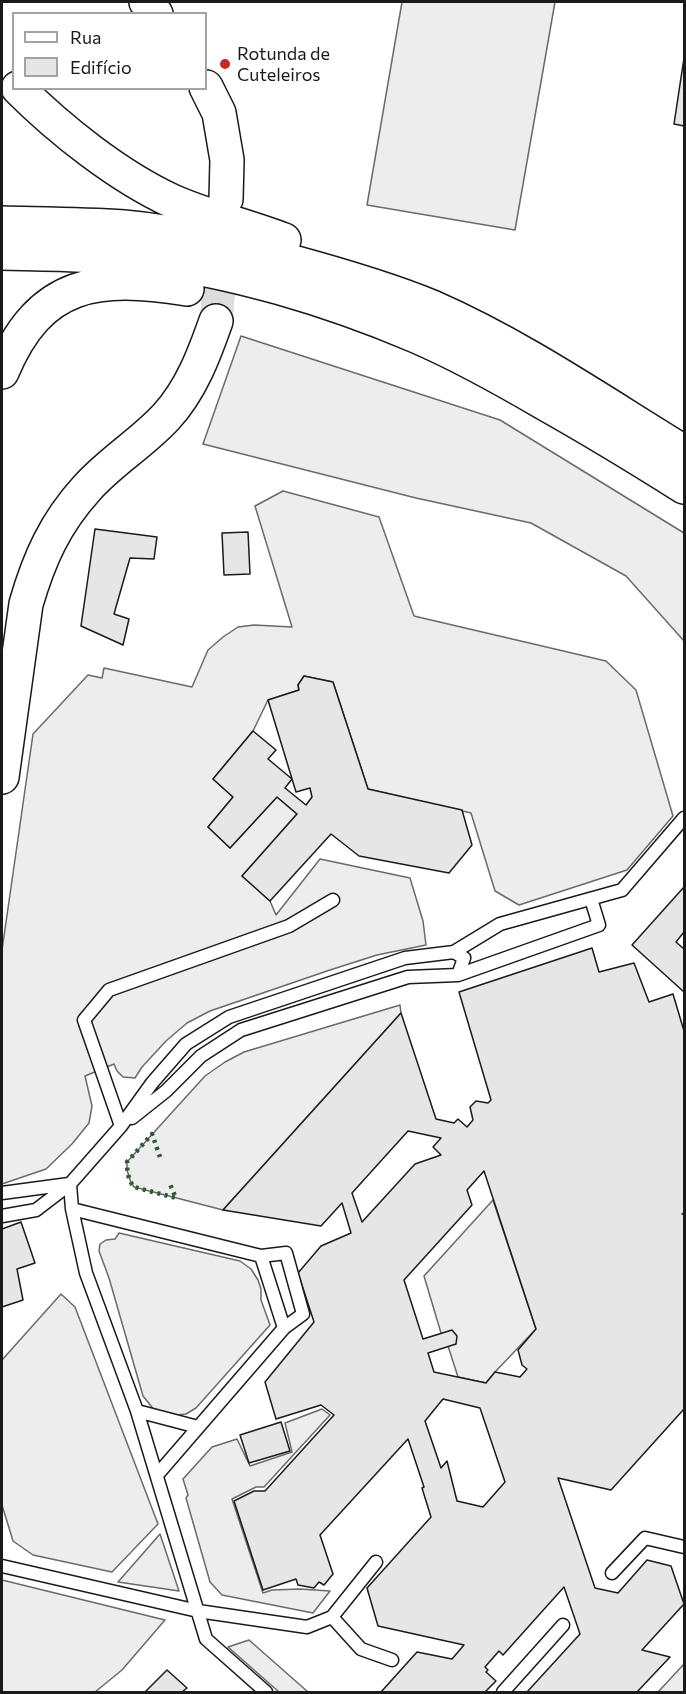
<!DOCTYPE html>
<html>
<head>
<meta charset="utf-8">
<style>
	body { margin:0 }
	#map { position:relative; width:686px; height:1694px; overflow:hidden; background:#fff; font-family:Commissioner,sans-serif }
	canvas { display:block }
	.frame { position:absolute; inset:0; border:3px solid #1a1a1a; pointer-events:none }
	.legend { position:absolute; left:12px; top:12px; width:195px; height:78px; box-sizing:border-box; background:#fff; border:2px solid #a3a3a3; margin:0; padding:8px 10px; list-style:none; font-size:18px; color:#1a1a1a }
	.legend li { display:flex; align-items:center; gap:12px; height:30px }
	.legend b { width:30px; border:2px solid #a3a3a3 }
</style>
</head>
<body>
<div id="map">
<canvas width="686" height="1694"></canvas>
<div class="frame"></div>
<ul class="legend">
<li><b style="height:8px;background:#fff"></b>Rua</li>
<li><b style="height:16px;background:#e6e6e6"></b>Edifício</li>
</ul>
</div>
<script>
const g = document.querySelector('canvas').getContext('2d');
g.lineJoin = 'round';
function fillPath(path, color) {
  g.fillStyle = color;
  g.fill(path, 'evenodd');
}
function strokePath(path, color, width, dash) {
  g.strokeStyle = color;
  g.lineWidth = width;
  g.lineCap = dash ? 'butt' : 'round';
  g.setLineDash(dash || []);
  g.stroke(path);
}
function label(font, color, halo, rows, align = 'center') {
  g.font = font + ' Commissioner,sans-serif';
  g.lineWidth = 4.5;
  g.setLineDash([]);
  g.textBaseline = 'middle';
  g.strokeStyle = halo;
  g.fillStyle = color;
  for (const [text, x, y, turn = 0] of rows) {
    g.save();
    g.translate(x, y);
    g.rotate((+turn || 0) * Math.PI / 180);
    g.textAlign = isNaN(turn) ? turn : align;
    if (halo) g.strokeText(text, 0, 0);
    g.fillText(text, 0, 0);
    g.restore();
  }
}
const built = new Path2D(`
	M402,2H555L515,230L367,205Z
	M241,336L500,420L684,533V641L626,576L531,523L416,498L203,444Z
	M283,491L379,517L414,616L606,661L636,690L673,816L627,870L519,905L495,891L471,813L368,789L333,682L304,676L298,685L299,690L268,700L253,731L213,779L233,797L208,827L230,848L277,797L297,814L242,876L270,901L276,915L320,859L410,878L423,921L426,945L377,955L330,970L210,1011L187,1023L166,1041L142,1067L135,1078L123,1077L117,1071L114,1064L85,1076L92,1106L89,1123L72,1144L46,1169L2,1184V950L33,734L88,675L102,678L104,668L192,687L208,650L223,637L238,627L254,625L292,627L255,506Z
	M400,1005L401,1013L223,1210L134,1187L131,1183L127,1170V1162L205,1076L225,1062L244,1052Z
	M493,1200L536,1329L495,1372L486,1383L458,1377L448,1346L441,1333L424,1276Z
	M119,1233L240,1261L251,1269L258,1280L261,1289V1300L270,1325L196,1408L186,1414L177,1415L155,1411L143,1396L109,1278L99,1251L100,1244L106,1240L115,1239Z
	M61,1294L75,1307L158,1524L112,1572L33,1555L13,1541L2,1505V1360Z
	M322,1409L330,1415L264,1487H256L232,1499L263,1593L272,1590L300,1589L330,1591L313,1613L222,1595L210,1582L186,1498L188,1495L183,1479L212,1447L237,1439L250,1466L292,1452L285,1423Z
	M160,1534L179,1591L118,1582Z
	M2,1580L165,1620L122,1670L95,1692H2Z
	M249,1640L308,1692H279L228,1647Z
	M684,1664V1692H658Z`);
fillPath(built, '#ededed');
strokePath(built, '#6a6a6a', 1.5);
const building = new Path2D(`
	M684,58V126L674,124Z
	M95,529L157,537L154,559L130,558L114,614L129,619L123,645L81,626Z
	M248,532L250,574L224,575L222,533Z
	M304,676L333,682L368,789L462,810L472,845L449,873L359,856L331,834L270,901L242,876L297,814L277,797L230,848L208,827L233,797L213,779L253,731L276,750L268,759L292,779L285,788L306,805L312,797L310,788L296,792L268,700L299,690L298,685Z
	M684,887V932L676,942L684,949V992L632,945Z
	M592,948L599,972L634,963L649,1002L673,994L684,1031V1213L682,1214H684V1409L611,1490L558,1478L595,1588L618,1593L647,1560L671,1566L684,1604L642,1650L670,1657L637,1692H527L580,1634L564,1587L503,1655L499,1651L485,1667L488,1670L486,1672L496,1681L485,1692H381L417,1652L452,1659L464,1645L378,1626L367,1588L431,1517L422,1488L424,1487L408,1439L320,1535L333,1574L324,1585L319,1582L314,1588L298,1585L296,1579L263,1590L234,1501L254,1491H265L334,1415L321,1405L276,1419L265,1382L314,1322L298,1273L321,1246L351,1233L342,1203L321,1226L223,1210L401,1013L436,1119L454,1123L458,1119L467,1127L473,1120L470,1107L476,1101L488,1103L491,1100L459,992ZM408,1131L441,1138L433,1147L441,1155L415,1164L362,1222L352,1193ZM484,1171L536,1329L518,1350L522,1365L527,1369L520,1377L495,1372L486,1383L434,1372L428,1353L456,1344L457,1336L452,1330L423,1339L404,1280L472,1205L467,1190ZM443,1399L480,1408L505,1482L483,1507L457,1501L447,1461L441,1468L425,1421Z
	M21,1222L35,1263L17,1269L23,1300L2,1307V1229Z
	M281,1422L290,1451L249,1463L240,1435Z
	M167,1670L187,1688L182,1692H145Z`);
fillPath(building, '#e6e6e6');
strokePath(building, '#1a1a1a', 1.5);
strokePath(new Path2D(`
	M216,321L223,245`), '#ddd', 33, [33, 16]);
const lane = new Path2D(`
	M458,975L599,925L591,899
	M132,1118L166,1091L201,1056L241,1030L408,977L458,975L464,958L454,952
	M121,1126L84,1020L109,990L289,926L333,900
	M70,1184L72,1209L86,1273L137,1411L206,1639L266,1692
	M2,1193L69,1184
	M72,1209L261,1256L286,1253L303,1314L284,1328L157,1475
	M2,1216L36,1210L70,1184L121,1126L152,1083L186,1044L229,1017L405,958L454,952L500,924L622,890L684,818
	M261,1256L284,1328
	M137,1411L198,1427
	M2,1566L198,1611L307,1627L332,1617L376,1562
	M612,1573L645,1538L684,1547
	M332,1617L361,1649L392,1660
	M503,1692L563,1625`);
const secondary = new Path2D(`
	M146,2L156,14
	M206,87L219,113L227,160L226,199
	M2,777L26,604C39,559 55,523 87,488C110,462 142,443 166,417C191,390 204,355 216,321`);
const highway = new Path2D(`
	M18,88C60,130 118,176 172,201C208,217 248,226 284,240
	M2,223C42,224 84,224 124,227C180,232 235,247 289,261C337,274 386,288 432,307C521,346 602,402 684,452
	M2,253C47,254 92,254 137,259C230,269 331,300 416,336C460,355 503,379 544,403C592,430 638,458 684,487
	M2,372C40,280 98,275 187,289`);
strokePath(lane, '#1a1a1a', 15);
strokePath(secondary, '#1a1a1a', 36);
strokePath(highway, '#1a1a1a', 36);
strokePath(lane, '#fff', 12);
strokePath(secondary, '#fff', 33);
strokePath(highway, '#fff', 33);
strokePath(new Path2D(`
	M160,1157L152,1134L127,1162C127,1171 128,1180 134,1187L176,1198L169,1182`), '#2b5a34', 4.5, [3, 4.5]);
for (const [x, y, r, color] of [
	[225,64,6,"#c62828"]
]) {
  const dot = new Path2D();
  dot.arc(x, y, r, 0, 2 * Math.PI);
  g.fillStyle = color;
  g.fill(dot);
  strokePath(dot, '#fff', 2);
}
label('18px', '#1a1a1a', '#fff', [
	["Rotunda de",237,54],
	["Cuteleiros",237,75]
], 'left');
</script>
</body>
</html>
